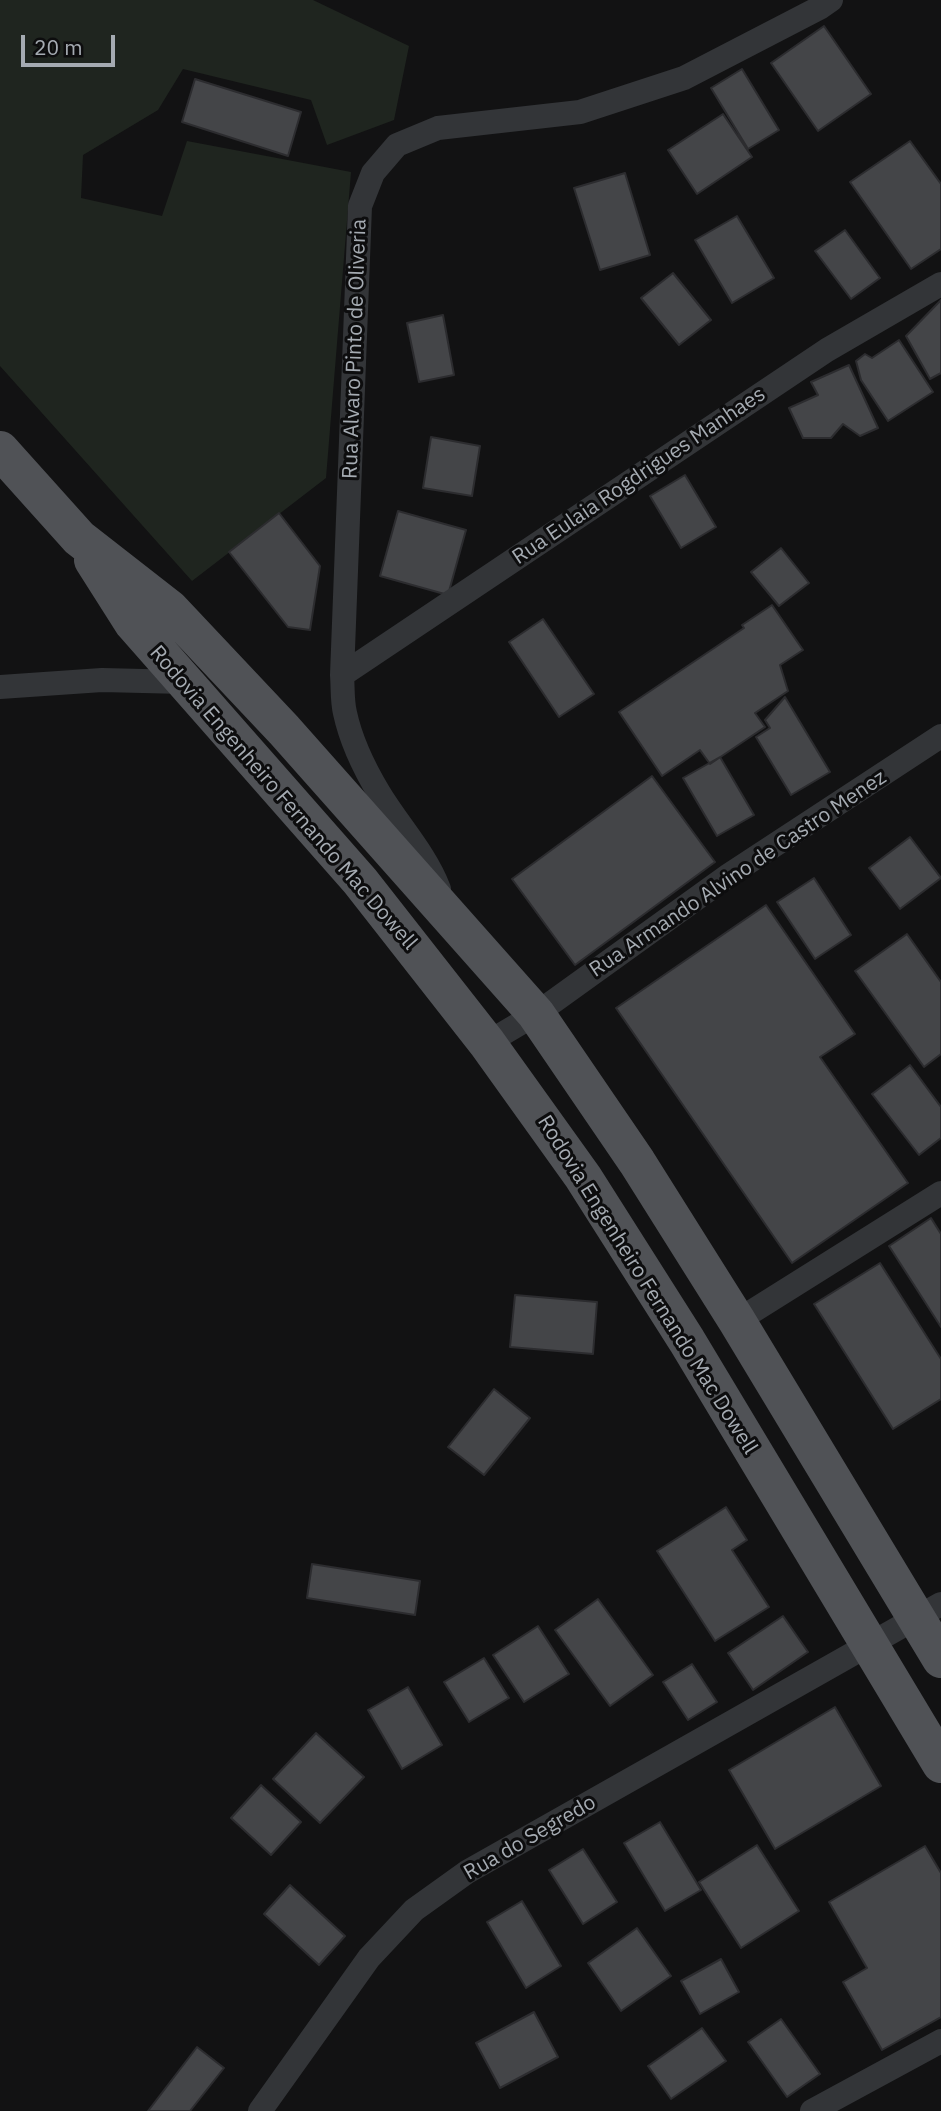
<!DOCTYPE html>
<html>
<head>
<meta charset="utf-8">
<style>
	body { margin:0 }
	#map { position:relative; width:941px; height:2111px; overflow:hidden; background:#121213; font-family:"IBM Plex Sans",sans-serif }
	canvas { display:block }
	.scale { position:absolute; left:21px; top:35px; width:94px; height:32px; box-sizing:border-box; border:4px solid #a5abb2; border-top:0; padding-left:9px; font-size:21px; line-height:24px; white-space:nowrap; color:#a5abb2; -webkit-text-stroke:5px #0d0d0e; paint-order:stroke }
</style>
</head>
<body>
<div id="map">
<canvas width="941" height="2111"></canvas>
<div class="scale">20 m</div>
</div>
<script>
const g = document.querySelector('canvas').getContext('2d');
g.lineJoin = 'round';
function fillPath(path, color) {
  g.fillStyle = color;
  g.fill(path, 'evenodd');
}
function strokePath(path, color, width, dash) {
  g.strokeStyle = color;
  g.lineWidth = width;
  g.lineCap = dash ? 'butt' : 'round';
  g.setLineDash(dash || []);
  g.stroke(path);
}
function label(font, color, halo, rows, align = 'center') {
  g.font = font + ' "IBM Plex Sans",sans-serif';
  g.lineWidth = 6;
  g.setLineDash([]);
  g.textBaseline = 'middle';
  g.strokeStyle = halo;
  g.fillStyle = color;
  for (const [text, x, y, turn = 0] of rows) {
    g.save();
    g.translate(x, y);
    g.rotate((+turn || 0) * Math.PI / 180);
    g.textAlign = isNaN(turn) ? turn : align;
    if (halo) g.strokeText(text, 0, 0);
    g.fillText(text, 0, 0);
    g.restore();
  }
}
fillPath(new Path2D(`
	M0,0H313L409,46L394,120L327,145L311,100L183,69L158,110L83,155L81,198L162,216L187,141L351,172L326,478L192,581L0,366Z`), '#1f251f');
const building = new Path2D(`
	M824,26L871,94L818,131L771,63Z
	M742,69L779,130L748,149L711,88Z
	M195,79L301,112L288,156L182,122Z
	M723,114L752,157L697,194L668,150Z
	M910,141L941,184V249L911,269L850,182Z
	M625,173L650,255L600,270L574,188Z
	M737,216L774,278L732,303L695,240Z
	M845,230L880,278L851,299L815,251Z
	M673,273L711,320L679,345L641,298Z
	M941,300V373L930,379L906,336Z
	M443,315L454,375L419,382L407,323Z
	M899,340L933,392L888,421L861,380L856,361L865,354L872,358Z
	M849,365L878,428L860,436L843,424L831,438H803L789,408L818,395L811,382Z
	M431,437L480,446L472,496L423,488Z
	M685,475L716,527L681,548L650,496Z
	M398,511L466,530L448,595L380,576Z
	M279,513L320,566L310,630L288,627L229,552Z
	M781,548L809,583L779,606L751,572Z
	M772,605L803,650L780,665L788,691L755,713L765,727L710,764L700,750L662,776L619,712L744,628L742,625Z
	M543,619L594,694L559,717L509,642Z
	M785,697L830,772L791,795L756,737L770,728L765,720Z
	M720,757L754,815L717,836L683,778Z
	M652,776L715,862L575,965L512,879Z
	M910,837L941,878L900,909L869,868Z
	M814,878L851,935L815,959L777,902Z
	M766,905L855,1034L820,1057L908,1183L792,1263L616,1008Z
	M907,934L941,982V1054L924,1067L855,971Z
	M910,1065L941,1107V1138L919,1155L872,1094Z
	M931,1218L941,1234V1327L889,1246Z
	M880,1263L941,1359V1399L893,1429L814,1304Z
	M515,1295L597,1302L593,1354L510,1347Z
	M494,1389L530,1418L484,1475L448,1447Z
	M726,1507L747,1540L732,1550L769,1607L715,1641L657,1551Z
	M312,1564L420,1581L415,1615L307,1598Z
	M598,1599L653,1675L610,1706L555,1630Z
	M783,1616L808,1652L753,1690L728,1653Z
	M538,1626L569,1674L524,1702L493,1655Z
	M484,1658L509,1698L469,1722L444,1682Z
	M692,1664L717,1702L688,1720L663,1682Z
	M408,1687L442,1745L402,1769L368,1710Z
	M835,1707L881,1786L775,1849L729,1770Z
	M316,1733L364,1777L320,1823L273,1779Z
	M261,1785L301,1822L271,1855L231,1818Z
	M660,1822L701,1890L665,1911L624,1843Z
	M757,1845L799,1911L741,1948L699,1882Z
	M925,1846L941,1873V2017L882,2050L843,1982L867,1968L829,1902Z
	M583,1849L617,1902L583,1924L549,1870Z
	M290,1885L345,1936L319,1965L264,1914Z
	M522,1901L561,1966L526,1988L487,1922Z
	M637,1928L671,1976L621,2011L588,1963Z
	M721,1959L739,1992L700,2014L681,1981Z
	M534,2012L558,2057L500,2088L476,2043Z
	M781,2019L820,2074L787,2097L748,2042Z
	M702,2028L726,2061L671,2099L648,2066Z
	M197,2047L224,2068L190,2111H148Z`);
fillPath(building, '#444548');
strokePath(building, '#2c2c2f', 2);
strokePath(new Path2D(`
	M342,675L827,350L941,284
	M0,687L102,680L184,682
	M439,889C425,853 399,826 379,793C364,768 351,741 345,713C342,701 343,687 342,675L360,206L373,173L397,145L438,128L580,112L684,78L821,7L831,0
	M487,1043L536,1014L729,875L941,736
	M737,1321L941,1193
	M260,2111L369,1958L414,1910L467,1872L941,1604
	M812,2111L941,2041`), '#333538', 24);
strokePath(new Path2D(`
	M0,450L79,538L170,609L284,730L536,1014L637,1162L737,1321L941,1659
	M93,560L133,623L360,881L487,1043L583,1177L687,1341L941,1764`), '#505256', 38);
label('21px', '#a5abb2', '#0d0d0e', [
	["Rua Alvaro Pinto de Oliveria",355,349,-88],
	["Rua Eulaia Rogdrigues Manhaes",639,476,-34],
	["Rodovia Engenheiro Fernando Mac Dowell",283,798,49],
	["Rua Armando Alvino de Castro Menez",738,874,-34],
	["Rodovia Engenheiro Fernando Mac Dowell",647,1285,58],
	["Rua do Segredo",530,1838,-30]
]);
</script>
</body>
</html>
